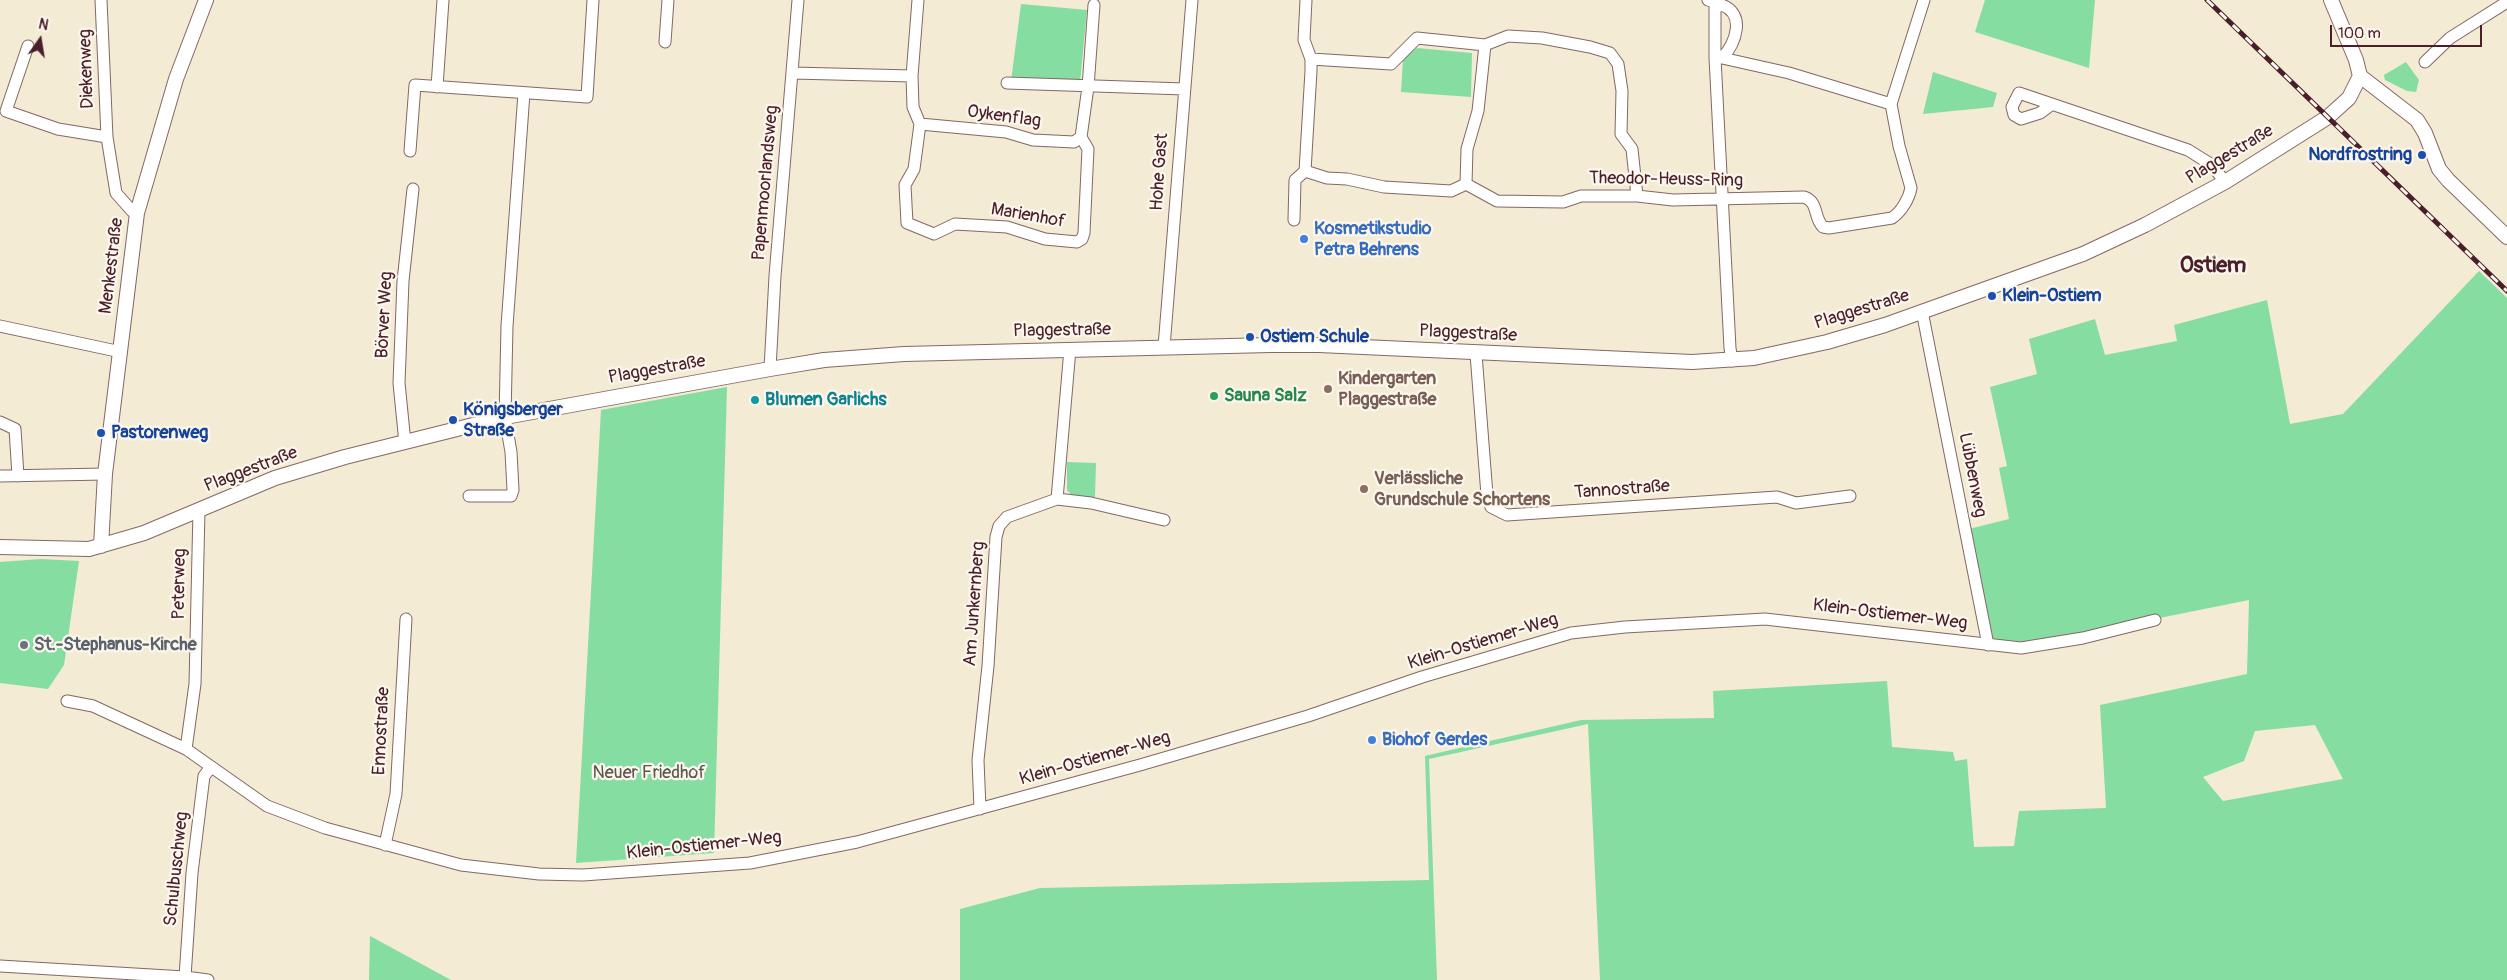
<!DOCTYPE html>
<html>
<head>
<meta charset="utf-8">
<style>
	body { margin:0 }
	#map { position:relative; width:2507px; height:980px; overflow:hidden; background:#f3ebd4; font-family:Pangolin,sans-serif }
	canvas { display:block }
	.north { position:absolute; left:15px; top:15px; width:50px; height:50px; -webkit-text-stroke:4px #fbf7ec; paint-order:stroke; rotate:13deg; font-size:14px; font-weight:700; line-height:20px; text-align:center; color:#4a1f2b }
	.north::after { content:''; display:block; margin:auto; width:18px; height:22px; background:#4a1f2b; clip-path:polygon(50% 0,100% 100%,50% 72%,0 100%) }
	.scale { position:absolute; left:2330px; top:25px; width:152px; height:22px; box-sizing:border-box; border:2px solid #4a1f2b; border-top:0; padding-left:6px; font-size:15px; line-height:18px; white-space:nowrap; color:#4a1f2b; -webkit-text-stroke:4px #fbf7ec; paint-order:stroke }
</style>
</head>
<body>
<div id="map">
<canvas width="2507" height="980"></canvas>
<div class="north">N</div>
<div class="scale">100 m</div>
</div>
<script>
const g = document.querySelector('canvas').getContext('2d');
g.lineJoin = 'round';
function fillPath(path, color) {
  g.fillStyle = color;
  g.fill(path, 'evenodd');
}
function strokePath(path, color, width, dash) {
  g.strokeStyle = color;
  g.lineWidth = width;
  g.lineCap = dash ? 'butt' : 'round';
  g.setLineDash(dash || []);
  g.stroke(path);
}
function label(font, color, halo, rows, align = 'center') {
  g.font = font + ' Pangolin,sans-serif';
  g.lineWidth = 4.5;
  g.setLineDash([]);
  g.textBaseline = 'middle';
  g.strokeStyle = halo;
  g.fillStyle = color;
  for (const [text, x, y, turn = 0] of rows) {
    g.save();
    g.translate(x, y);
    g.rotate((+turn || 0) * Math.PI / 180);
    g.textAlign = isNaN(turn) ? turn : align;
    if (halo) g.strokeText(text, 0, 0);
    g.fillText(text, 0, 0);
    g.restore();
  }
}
fillPath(new Path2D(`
	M1985,0H2095L2089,68L1975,32Z
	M1021,4L1087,10L1080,83L1011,81Z
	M1417,48L1472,53L1471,97L1401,92L1403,59Z
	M2406,62L2419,80L2416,92L2407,91L2385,80L2384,75Z
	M1933,72L1997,93L1993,107L1923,114Z
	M2479,271L2507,298V980H1600L1588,724L1429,759L1437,980H960V909L1040,888L1429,880L1425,756L1581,720L1714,718L1713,691L1887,681L1892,747L1953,752L1955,761L1967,759L1974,847L2014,846L2019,811L2106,808L2100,705L2247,674L2249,600L2040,642L1992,640L1969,529L2009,519L1999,468L2007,466L1990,387L2037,374L2029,339L2095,319L2105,355L2177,341L2174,325L2267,300L2290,424L2343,414ZM2315,725L2343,779L2223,801L2203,777L2244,761L2255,731Z
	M727,387L714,853L576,863L601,410Z
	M1067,462L1096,463L1095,497H1073L1067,490Z
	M41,559L79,561L64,665L48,689L0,683V562Z
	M370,936L451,980H369Z`), '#85dda2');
const minor = new Path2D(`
	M101,0L107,137L116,193L132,211L137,213
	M918,0L912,76L913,107L920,124L914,169L905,185L907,223L934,234L955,224L1007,227L1045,239L1077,242L1082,239L1084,233L1088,149L1081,137L1088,87L1094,5
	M1306,0L1304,40L1311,59V71L1305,171L1327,178L1347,179L1384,187L1451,191L1466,184L1497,201L1563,202L1581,196H1637L1673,200L1804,197C1819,202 1813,217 1823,227L1829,228L1892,218C1901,212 1909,199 1911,188L1899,146L1891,104
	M1708,0L1722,5
	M665,42L668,0
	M28,46L6,111L58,129L107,137
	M1715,58H1722C1736,43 1746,14 1722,5L1715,8V58L1730,348L1732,361
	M1722,58L1789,73L1891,104L1924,0
	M1311,59L1391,64L1417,38L1485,45L1508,36L1542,38L1590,47L1610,53L1618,64L1622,91L1621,134L1632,149L1637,196
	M2425,62L2450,38L2507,2
	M793,73L912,76
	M1007,83L1184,89
	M437,87L443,0
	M2052,104L2040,113L2021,119L2014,115L2012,107L2019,93L2188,150L2212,165L2225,182
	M920,124L1006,132L1033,140L1074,142L1081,137
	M410,151L415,85L587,97L593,0
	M1466,184L1467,149L1478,111L1485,45
	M1294,220L1295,180L1305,171
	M1922,311L1988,645
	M0,326L121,352
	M1164,347L1192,0
	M1476,354L1487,495L1491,507L1507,515L1777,497L1796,503L1850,496
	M770,369L775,276L798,0
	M0,422L15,429L18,476
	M405,443L399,383L403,281L413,189
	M0,476L105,474
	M469,496H511L513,490L511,452L505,417L507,326L524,93
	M1057,499L1091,503L1164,520
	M67,701L93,706L186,749L267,806L325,828L461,865L539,874L583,875L750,863L857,842L1140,765L1308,716L1422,677L1571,633L1625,627L1765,619L2021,648L2083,638L2155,620
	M186,749L195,684L199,510
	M980,809L978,760L988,666L996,537L999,526L1007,517L1057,499L1070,349
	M385,845L396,794L406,619
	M0,966L185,977L208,980
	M185,977L192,873L204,776L211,767`);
const tertiary = new Path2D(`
	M2331,0L2356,60L2360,76L2417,120L2425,133L2439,169L2448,180L2507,237
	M101,546L105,474L137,213L176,79L206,0
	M0,547L89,549L144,533L275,478L345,457L505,417L770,369L824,360L904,354L1270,345H1319L1692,362L1754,358L1827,342L1885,325L2083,254L2145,225L2225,182L2328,117L2349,98L2360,76`);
strokePath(minor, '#856666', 13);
strokePath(tertiary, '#856666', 16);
strokePath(minor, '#fff', 11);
strokePath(tertiary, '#fff', 14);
const rail = new Path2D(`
	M2207,0L2507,291`);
strokePath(rail, '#4a1f2b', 5);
strokePath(rail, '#fbf7ec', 3, [9]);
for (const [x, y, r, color] of [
	[2422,155,5,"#1a4fb4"],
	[1304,239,5,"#3f7fe0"],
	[1992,296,5,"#1a4fb4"],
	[1250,337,5,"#1a4fb4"],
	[1328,389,5,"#8d6e63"],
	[1214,396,5,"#2e9e5b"],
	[755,400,5,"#0f9aa8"],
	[453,420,5,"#1a4fb4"],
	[101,433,5,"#1a4fb4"],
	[1364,489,5,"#8d6e63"],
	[24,645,5,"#6b7280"],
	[1372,740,5,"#3f7fe0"]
]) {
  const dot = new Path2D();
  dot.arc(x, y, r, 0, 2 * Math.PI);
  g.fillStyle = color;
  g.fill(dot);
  strokePath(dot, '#fbf7ec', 2);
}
label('18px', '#4a1f2b', '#fbf7ec', [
	["Diekenweg",87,69,-92],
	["Oykenflag",1004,117,8],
	["Plaggestraße",2230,155,-31],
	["Hohe Gast",1160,172,-86],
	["Theodor-Heuss-Ring",1666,180,1],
	["Papenmoorlandsweg",766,183,-85],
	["Marienhof",1028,216,10],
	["Menkestraße",112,266,-83],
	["Plaggestraße",1862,310,-17],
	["Börver Weg",385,315,-87],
	["Plaggestraße",1062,331,-1],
	["Plaggestraße",1468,334,3],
	["Plaggestraße",657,370,-10],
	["Plaggestraße",251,470,-21],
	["Lübbenweg",1972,475,79],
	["Tannostraße",1622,490,-4],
	["Peterweg",180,584,-89],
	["Am Junkernberg",975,604,-86],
	["Klein-Ostiemer-Weg",1890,615,7],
	["Klein-Ostiemer-Weg",1483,642,-17],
	["Ennostraße",382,731,-87],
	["Klein-Ostiemer-Weg",1095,759,-16],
	["Klein-Ostiemer-Weg",704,846,-6],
	["Schulbuschweg",177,869,-84]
]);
label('bold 18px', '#164399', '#fbf7ec', [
	["Nordfrostring",2412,155,"right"],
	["Klein-Ostiem",2002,296],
	["Ostiem Schule",1260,337],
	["Königsberger",463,410],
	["Straße",463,431],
	["Pastorenweg",111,433]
], 'left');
label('bold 18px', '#366cbe', '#fbf7ec', [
	["Kosmetikstudio",1314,229],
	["Petra Behrens",1314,250],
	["Biohof Gerdes",1382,740]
], 'left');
label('bold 18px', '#785e54', '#fbf7ec', [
	["Kindergarten",1338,379],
	["Plaggestraße",1338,400],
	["Verlässliche",1374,479],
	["Grundschule Schortens",1374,500]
], 'left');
label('bold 18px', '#27864d', '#fbf7ec', [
	["Sauna Salz",1224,396]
], 'left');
label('bold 18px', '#0d838f', '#fbf7ec', [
	["Blumen Garlichs",765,400]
], 'left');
label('bold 18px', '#5b616d', '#fbf7ec', [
	["St.-Stephanus-Kirche",34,645]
], 'left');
label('18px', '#5c584f', '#fbf7ec', [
	["Neuer Friedhof",649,773]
]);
label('bold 22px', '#4a1f2b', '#fbf7ec', [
	["Ostiem",2213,266]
]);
</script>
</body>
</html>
